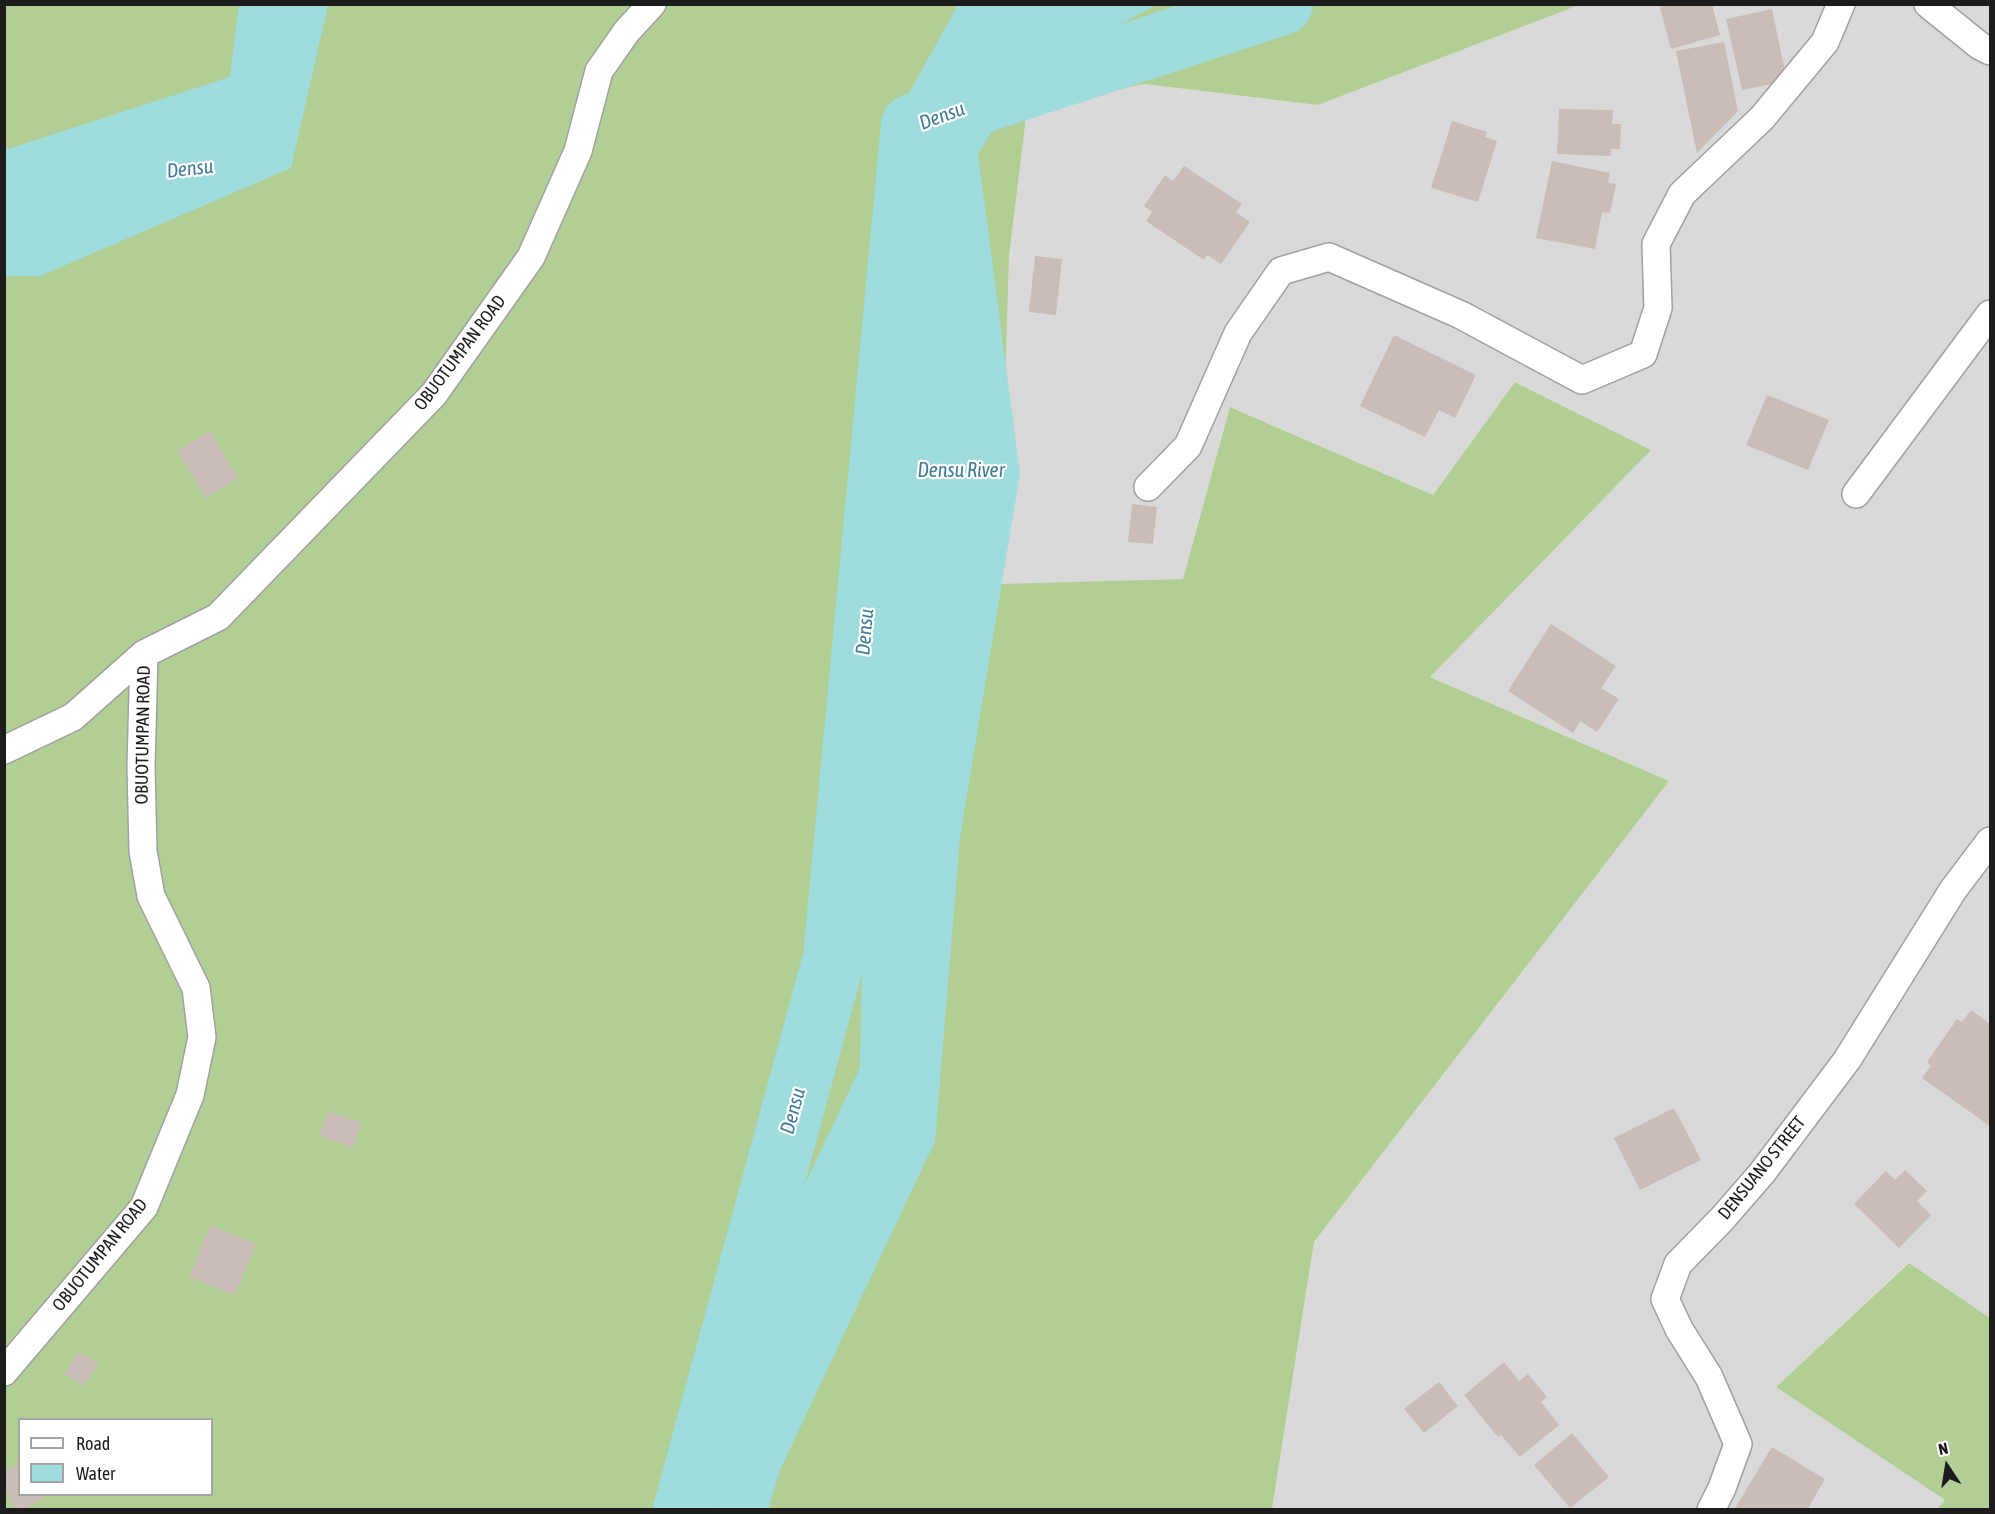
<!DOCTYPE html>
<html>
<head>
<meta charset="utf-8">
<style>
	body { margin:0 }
	#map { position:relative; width:1995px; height:1514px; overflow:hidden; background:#eee7e1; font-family:"Asap Condensed",sans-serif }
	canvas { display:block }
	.frame { position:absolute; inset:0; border:6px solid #1c1c1c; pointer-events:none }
	.legend { position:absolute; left:18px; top:1418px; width:195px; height:78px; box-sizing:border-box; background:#fff; border:2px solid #a4a4a4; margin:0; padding:8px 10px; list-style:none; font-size:18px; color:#1c1c1c }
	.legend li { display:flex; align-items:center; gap:12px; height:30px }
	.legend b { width:30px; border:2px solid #a4a4a4 }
	.north { position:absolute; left:1917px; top:1436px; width:60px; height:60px; -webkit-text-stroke:4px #fff; paint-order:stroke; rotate:348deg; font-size:16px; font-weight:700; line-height:24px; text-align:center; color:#1c1c1c }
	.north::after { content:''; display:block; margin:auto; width:21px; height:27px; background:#1c1c1c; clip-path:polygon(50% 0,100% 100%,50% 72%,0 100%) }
</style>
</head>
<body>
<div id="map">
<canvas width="1995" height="1514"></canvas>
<div class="frame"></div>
<ul class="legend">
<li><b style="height:8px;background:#fff"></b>Road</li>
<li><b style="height:16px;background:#9fdcde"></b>Water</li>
</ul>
<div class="north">N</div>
</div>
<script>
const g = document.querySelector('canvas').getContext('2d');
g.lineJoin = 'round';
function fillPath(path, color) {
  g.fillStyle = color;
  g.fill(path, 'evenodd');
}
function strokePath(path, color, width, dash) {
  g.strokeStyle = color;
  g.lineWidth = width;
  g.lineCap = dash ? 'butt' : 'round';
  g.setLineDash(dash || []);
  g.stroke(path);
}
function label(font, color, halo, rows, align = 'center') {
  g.font = font + ' "Asap Condensed",sans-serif';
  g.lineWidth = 4.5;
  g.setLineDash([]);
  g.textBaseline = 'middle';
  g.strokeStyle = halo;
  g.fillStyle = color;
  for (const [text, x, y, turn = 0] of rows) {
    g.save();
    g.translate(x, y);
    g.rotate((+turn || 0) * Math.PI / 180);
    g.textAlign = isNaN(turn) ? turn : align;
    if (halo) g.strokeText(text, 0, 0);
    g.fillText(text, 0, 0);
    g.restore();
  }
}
fillPath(new Path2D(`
	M1579,5H1990V1318L1908,1263L1776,1387L1946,1500L1937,1509H1272L1314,1242L1669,781L1430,677L1650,450L1516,382L1433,495L1231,407L1183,579L999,585L1009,257L1027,110L1144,84L1318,105Z`), '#dad9d9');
fillPath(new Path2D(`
	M5,5H1579L1318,105L1144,84L1027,110L1009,257L999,584L1183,579L1230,407L1433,495L1515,382L1651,450L1430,677L1669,781L1314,1242L1272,1509L5,1510ZM20,1420H212V1494H20Z
	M1909,1263L1990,1318V1509H1937L1945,1500L1776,1387Z`), '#b1cf94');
fillPath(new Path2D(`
	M239,5H328L291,168L40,276H5V150L230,77Z
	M958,5H1156L1027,75L978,154L1020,473L960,837L935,1141L780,1470L768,1509H682L716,1371L860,1068L866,755L911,389L885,136Z`), '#9fdcde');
strokePath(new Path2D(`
	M684,1510L834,958L912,125L1282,4`), '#9fdcde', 62);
fillPath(new Path2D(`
	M1659,4H1712L1720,35L1671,49Z
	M1772,9L1787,81L1742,90L1726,19Z
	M1724,42L1738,111L1697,153L1676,51Z
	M1559,109L1613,110L1612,124H1621L1620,149H1611V156L1557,154Z
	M1452,121L1487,132L1485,137L1497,141L1478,202L1431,188Z
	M1552,161L1610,173L1608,183L1616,184L1610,213L1602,212L1595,249L1536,238Z
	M1184,166L1242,204L1236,212L1250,222L1221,264L1207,255L1204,260L1146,221L1152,212L1144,206L1165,175L1173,181Z
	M1035,256L1062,259L1056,315L1029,312Z
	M1394,335L1476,375L1455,418L1439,410L1425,437L1360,406Z
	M1767,395L1829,420L1808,470L1746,445Z
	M210,431L238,478L206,498L177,451Z
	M1132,504L1157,507L1153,544L1128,542Z
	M1551,624L1616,666L1601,688L1619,699L1597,732L1580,721L1573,733L1508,691Z
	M1971,1010L1990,1024V1126L1922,1078L1931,1066L1927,1062L1957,1019L1962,1022Z
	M1674,1108L1701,1160L1640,1190L1614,1138Z
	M329,1111L362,1123L353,1148L319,1136Z
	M1905,1170L1927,1191L1917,1201L1931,1215L1899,1248L1854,1204L1886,1171L1895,1180Z
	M210,1225L256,1244L235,1295L189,1277Z
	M79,1351L98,1363L84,1386L64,1374Z
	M1504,1362L1519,1381L1528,1374L1547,1397L1541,1402L1559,1425L1520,1457L1501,1435L1498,1437L1464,1395Z
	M1439,1382L1458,1406L1424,1433L1404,1409Z
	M1572,1433L1609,1477L1570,1508L1534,1465Z
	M1772,1447L1825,1479L1807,1510H1734Z
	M20,1463V1494H41L43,1499L23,1510H16L4,1487V1472Z`), '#cabcb7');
const minor = new Path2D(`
	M1928,4L1980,46L1990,51
	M1148,487L1188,446L1238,333L1281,271L1329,257L1461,315L1582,380L1643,354L1658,308L1656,244L1682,194L1762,118L1825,42L1841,4
	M1856,494L1990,314
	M4,750L73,717L144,654
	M4,1372L144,1207L190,1095L202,1037L196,988L151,896L143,851L141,767L144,654L218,617L434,394L531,257L578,151L599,71L627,31L652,4
	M1711,1510L1722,1488L1738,1444L1709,1377L1679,1329L1665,1299L1678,1264L1722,1219L1762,1173L1847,1060L1953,890L1990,841`);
strokePath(minor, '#a0a0a0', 30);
strokePath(minor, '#fff', 27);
label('18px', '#1c1c1c', '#fff', [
	["OBUOTUMPAN ROAD",460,353,-53],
	["OBUOTUMPAN ROAD",143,735,-89],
	["DENSUANO STREET",1762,1168,-51],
	["OBUOTUMPAN ROAD",100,1255,-51]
]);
label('italic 20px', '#3e7b96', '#fff', [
	["Densu",942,116,-20],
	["Densu",190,169,-6],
	["Densu River",961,471],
	["Densu",865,632,-85],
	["Densu",793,1111,-75]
]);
</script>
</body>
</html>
